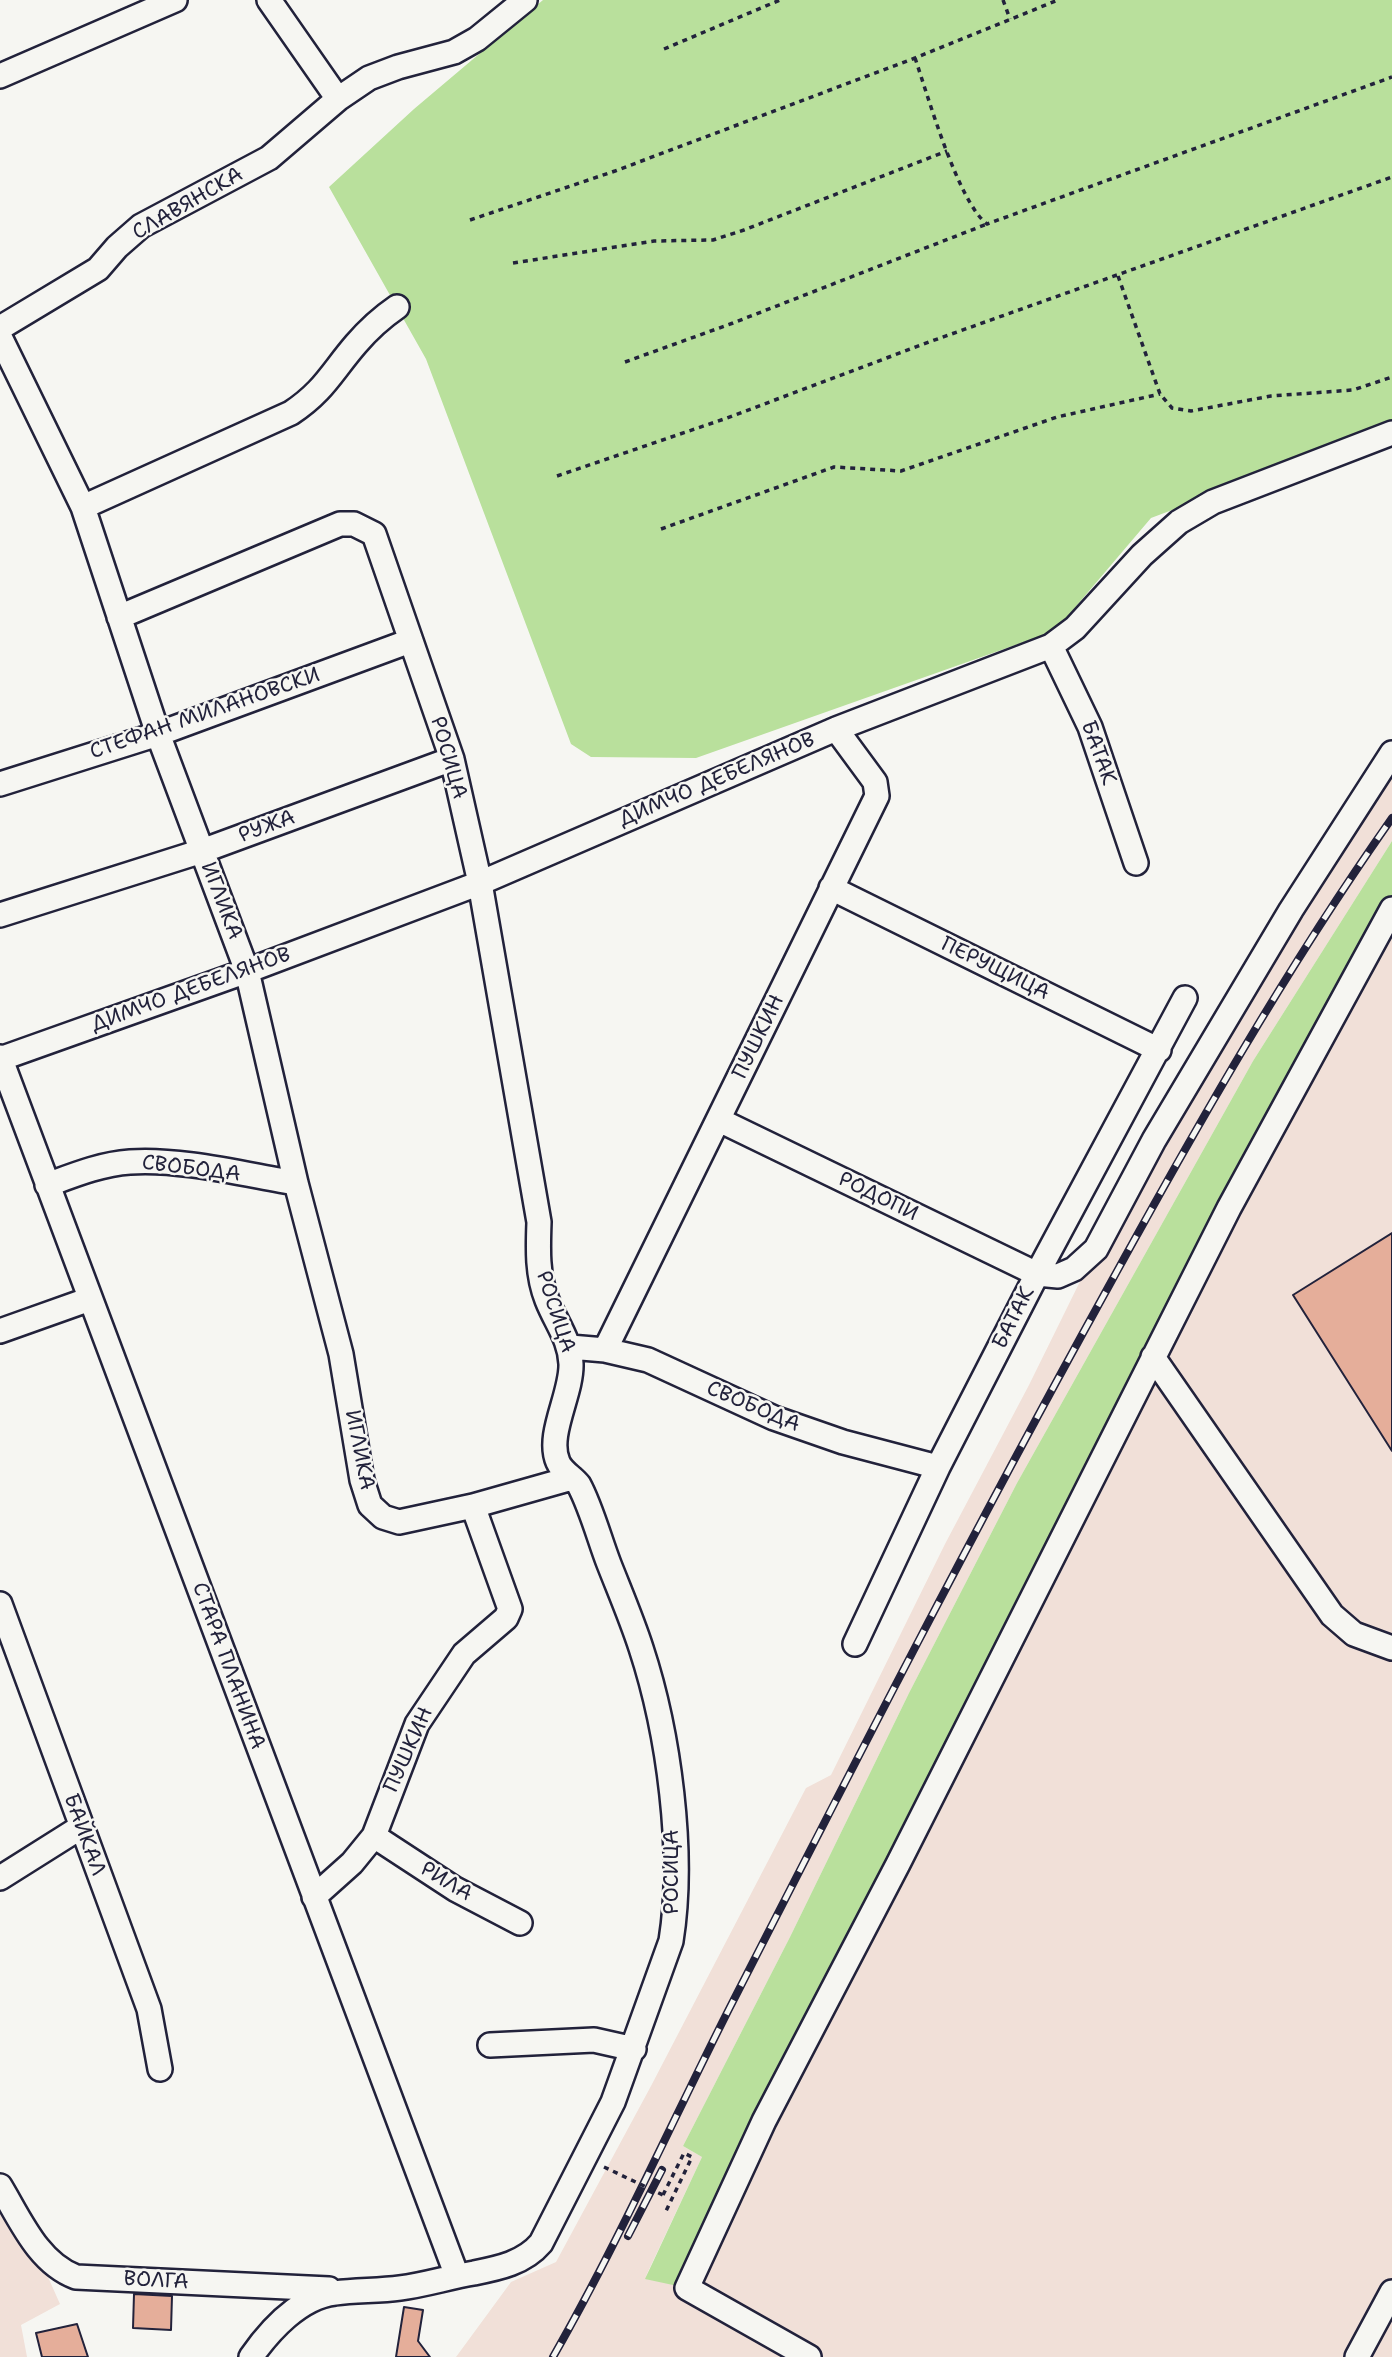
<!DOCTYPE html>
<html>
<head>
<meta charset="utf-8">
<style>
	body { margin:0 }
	canvas { display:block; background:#f6f6f2 }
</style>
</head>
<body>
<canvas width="1392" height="2357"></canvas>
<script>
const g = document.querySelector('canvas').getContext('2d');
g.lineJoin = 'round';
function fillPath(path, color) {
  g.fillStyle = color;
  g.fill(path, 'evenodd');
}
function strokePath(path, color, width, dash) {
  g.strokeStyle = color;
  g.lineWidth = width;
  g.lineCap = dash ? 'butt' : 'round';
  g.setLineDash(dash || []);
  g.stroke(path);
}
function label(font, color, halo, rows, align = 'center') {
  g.font = font + ' "Shantell Sans",sans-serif';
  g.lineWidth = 5;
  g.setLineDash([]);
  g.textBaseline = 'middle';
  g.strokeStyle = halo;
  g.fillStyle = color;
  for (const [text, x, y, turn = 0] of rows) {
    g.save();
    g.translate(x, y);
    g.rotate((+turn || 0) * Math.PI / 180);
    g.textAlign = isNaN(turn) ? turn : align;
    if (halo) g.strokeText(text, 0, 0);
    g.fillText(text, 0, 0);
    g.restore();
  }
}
fillPath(new Path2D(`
	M1392,753V841L1253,1061L1017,1483L909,1693L790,1937L683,2146L702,2157L645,2278L1091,1478L1392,926V2357H456L511,2282L556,2262L651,2086L806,1788L831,1775L945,1544L1029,1385L1096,1249Z
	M0,2186L28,2232L60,2304L21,2325L27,2357H0Z`), '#f1e0d8');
fillPath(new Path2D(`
	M543,0H1392V427L1151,518L1055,631L696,758L591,757L571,744L426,359L329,187L414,109Z
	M1392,841V926L1378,934L687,2288L645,2279L702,2157L683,2146L790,1937L909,1693L1017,1483L1253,1061Z`), '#b9e09c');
const building = new Path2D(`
	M1392,1233V1451L1293,1295Z
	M134,2294L172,2296L171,2330L133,2328Z
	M404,2307L423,2310L418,2341L430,2357H396Z
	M77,2324L88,2357H42L36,2333Z`);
fillPath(building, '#e5ae9a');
strokePath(building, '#22223b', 2);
const street = new Path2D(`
	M269,0L338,99
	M0,76L175,0
	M0,328L98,269L117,247L141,226L269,158L338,99L369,78L398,67L454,52L477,39L525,0
	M0,337L83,507L158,734L247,971L296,1183L341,1354L362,1480L370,1505L383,1517L399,1522L473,1506
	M83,507L291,413C324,391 331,373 356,344C368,330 381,318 397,307
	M119,617L340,524H354L374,534L452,759L480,883L539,1222C538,1249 537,1275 547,1300C556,1323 570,1339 571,1364C572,1394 546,1435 558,1462C562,1472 573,1477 579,1485C591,1507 600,1541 609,1564C620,1592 632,1620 641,1648C669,1733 685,1853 671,1941L613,2102L541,2243C524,2263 499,2268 474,2273C449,2277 425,2285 400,2288C378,2291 356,2290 335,2293C300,2297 270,2330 251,2357
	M1051,646L1090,727L1136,863
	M0,784L158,734L410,641
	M831,888L1159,1050
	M0,915L202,851L452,759
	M0,1057L457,2276
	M0,1059L247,971L480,883L836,729L1051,646L1075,628L1142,555L1179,522L1213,502L1392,433
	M719,1120L1037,1274L1058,1276L1074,1269L1096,1249L1154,1140L1291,910L1392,753
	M47,1185C74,1175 101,1164 130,1162C178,1158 247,1175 296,1183
	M0,1331L90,1299
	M570,1347L605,1350L648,1360L774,1418L843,1442L938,1467
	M605,1350L877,796L875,782L836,729
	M1153,1357L1332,1615L1354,1634L1392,1648
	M0,1604L149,2009L160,2069
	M855,1644L938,1467L1037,1274L1185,998
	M374,1836L455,1889L520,1923
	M0,1878L81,1827
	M314,1897L352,1863L374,1836L417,1724L464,1654L506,1618L510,1609L473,1506L572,1478
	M490,2045L594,2040L634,2049
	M0,2186C20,2219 38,2263 76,2277L329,2289
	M809,2357L687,2288L764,2121L898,1864L1229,1208L1392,909
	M1357,2357L1392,2292`);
strokePath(street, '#22223b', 28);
strokePath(new Path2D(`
	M1003,0L1010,19
	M664,49L780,0
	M915,58C928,96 958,202 987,224L1392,77
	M470,220L615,171L915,58L1058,0
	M513,263L654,241L713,240L744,230L947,151
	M1118,276L1160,394L1172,408L1191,411L1271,396L1353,390L1392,377
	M625,362L733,323L987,224
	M557,476L727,418L929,342L1392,177
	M661,529L834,467L901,471L1057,417L1160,394
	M663,2195L684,2153L692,2157L666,2211`), '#22223b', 3.5, [5, 5]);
strokePath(street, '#f6f6f2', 23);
const rail = new Path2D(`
	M628,2236L662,2170
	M553,2357C617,2245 670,2126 728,2011C851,1770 974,1530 1105,1293C1194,1131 1285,970 1392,818`);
strokePath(rail, '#22223b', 8);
strokePath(rail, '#f6f6f2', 5, [16]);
strokePath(new Path2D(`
	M604,2167L663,2195`), '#22223b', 3.5, [5, 5]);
label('21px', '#22223b', '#f6f6f2', [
	["СЛАВЯНСКА",188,204,-30],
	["СТЕФАН МИЛАНОВСКИ",205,714,-19],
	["БАТАК",1098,753,70],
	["РОСИЦА",448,758,74],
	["ДИМЧО ДЕБЕЛЯНОВ",717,780,-23],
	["РУЖА",267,827,-20],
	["ИГЛИКА",221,901,69],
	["ПЕРУЩИЦА",995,969,26],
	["ДИМЧО ДЕБЕЛЯНОВ",191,990,-20],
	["ПУШКИН",759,1037,-64],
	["СВОБОДА",191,1169,7],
	["РОДОПИ",878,1197,26],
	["РОСИЦА",555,1312,72],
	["БАТАК",1014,1318,-63],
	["СВОБОДА",753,1407,23],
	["ИГЛИКА",359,1450,79],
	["СТАРА ПЛАНИНА",228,1666,70],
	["ПУШКИН",409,1750,-66],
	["БАЙКАЛ",84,1835,70],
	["РОСИЦА",673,1872,-90],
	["РИЛА",446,1882,31],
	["ВОЛГА",156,2281,3]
]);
</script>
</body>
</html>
